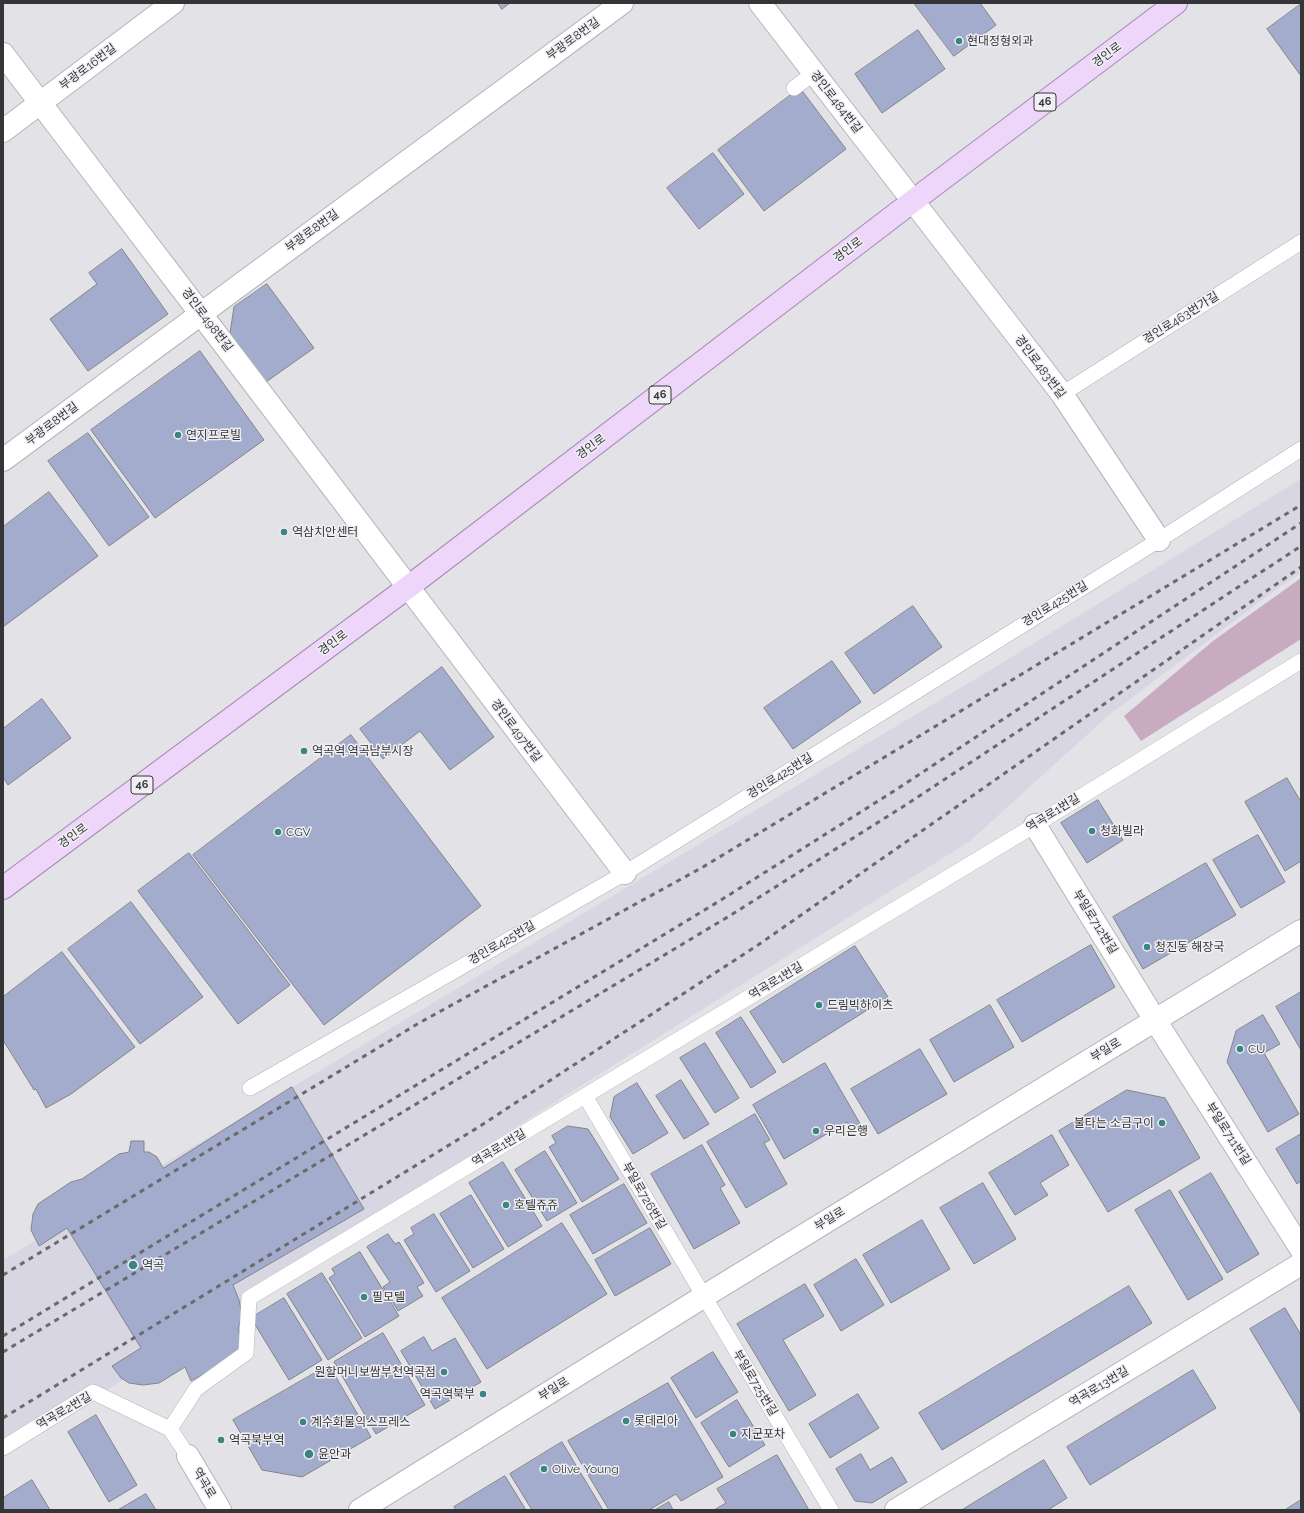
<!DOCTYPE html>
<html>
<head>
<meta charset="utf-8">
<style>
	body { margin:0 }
	#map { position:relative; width:1304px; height:1513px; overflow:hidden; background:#e3e2e6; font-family:Raleway,sans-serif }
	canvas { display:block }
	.frame { position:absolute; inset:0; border:4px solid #353537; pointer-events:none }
</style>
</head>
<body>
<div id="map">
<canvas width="1304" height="1513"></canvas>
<div class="frame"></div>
</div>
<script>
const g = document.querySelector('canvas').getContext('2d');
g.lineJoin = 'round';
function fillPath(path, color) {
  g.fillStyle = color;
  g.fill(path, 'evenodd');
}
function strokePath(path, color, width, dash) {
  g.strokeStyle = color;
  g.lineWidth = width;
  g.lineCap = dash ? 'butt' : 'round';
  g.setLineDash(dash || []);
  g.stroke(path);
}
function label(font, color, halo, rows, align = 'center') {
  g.font = font + ' Raleway,"Noto Sans KR",sans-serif';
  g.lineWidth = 3;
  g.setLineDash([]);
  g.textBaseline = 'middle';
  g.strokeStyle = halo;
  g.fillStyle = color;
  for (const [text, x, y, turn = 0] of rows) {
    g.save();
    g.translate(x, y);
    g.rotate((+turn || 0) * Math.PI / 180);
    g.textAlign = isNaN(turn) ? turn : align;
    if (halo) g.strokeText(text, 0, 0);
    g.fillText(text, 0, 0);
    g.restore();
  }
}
fillPath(new Path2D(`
	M1301,479V573L1278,588L1110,714L970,841L536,1114L3,1457V1260L997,666Z`), '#d8d6e2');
fillPath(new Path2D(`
	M1301,578V639L1141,741L1124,716L1213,641Z`), '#c8aac1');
const building = new Path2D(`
	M498,3H510L502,9Z
	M914,3H980L996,25L954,56Z
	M1301,4V76L1267,29Z
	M918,30L945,69L882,113L855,74Z
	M800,88L846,149L764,211L718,150Z
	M713,153L744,194L699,229L667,188Z
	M122,249L168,314L88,371L50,319L97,284L89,273Z
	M267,284L314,348L266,382L230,333L234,307Z
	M200,351L264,440L155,518L91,430Z
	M88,433L149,517L109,546L48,461Z
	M49,492L98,556L3,627V527Z
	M913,606L942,647L874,694L845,653Z
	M832,661L861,702L793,749L764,708Z
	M442,667L494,737L450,770L420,731L383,759L360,729Z
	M42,699L71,738L8,785L3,777V729Z
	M351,735L481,906L324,1025L193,855Z
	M1287,778L1301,802V861L1285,871L1245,802Z
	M1098,800L1123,840L1087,863L1061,823Z
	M1258,835L1285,882L1241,908L1213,860Z
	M189,853L290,985L238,1024L138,891Z
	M1206,863L1236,915L1143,969L1113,917Z
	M131,902L203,997L140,1044L68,949Z
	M1091,945L1115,987L1022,1042L997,1000Z
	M855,946L888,997L783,1063L750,1012Z
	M62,952L135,1047L71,1094L46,1108L36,1089L34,1090L3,1040V997Z
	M1301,992V1050L1276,1007Z
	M990,1005L1014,1047L954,1082L930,1040Z
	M1263,1015L1280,1044L1264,1053L1299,1114L1268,1132L1227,1062L1236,1031Z
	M741,1017L776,1072L751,1088L716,1033Z
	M705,1043L739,1098L715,1113L680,1058Z
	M920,1049L947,1094L878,1134L851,1089Z
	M825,1063L862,1127L853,1132L847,1122L784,1159L753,1105Z
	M681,1080L709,1124L684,1139L656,1096Z
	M637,1083L668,1133L633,1154L610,1117L614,1097Z
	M292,1087L364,1209L233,1285L239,1300L242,1314L238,1329L244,1346L234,1357L191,1381L185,1367L159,1383L143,1385L129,1383L121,1378L112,1366L141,1348L67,1228L39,1246L31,1230L33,1214L38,1204L71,1182L82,1179L119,1154L129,1152L131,1141H144V1152H149L157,1157L163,1168Z
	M1127,1090L1165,1098L1200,1158L1108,1212L1059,1131Z
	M755,1114L770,1140L764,1143L787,1184L746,1208L707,1142Z
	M568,1126L588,1129L619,1179L582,1202L549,1147L556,1143L552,1136Z
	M1301,1134V1181L1297,1184L1276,1149Z
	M1052,1135L1069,1165L1040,1183L1048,1195L1015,1215L989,1173Z
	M702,1145L725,1185L720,1188L740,1223L694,1249L651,1174Z
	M545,1151L577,1203L547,1221L515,1170Z
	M503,1162L542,1226L508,1247L469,1183Z
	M1211,1173L1259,1254L1227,1273L1179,1192Z
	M983,1183L1016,1239L974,1264L940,1208Z
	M624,1184L647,1223L593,1254L570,1215Z
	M1170,1190L1223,1279L1188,1300L1135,1210Z
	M471,1195L504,1249L473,1268L440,1214Z
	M434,1214L470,1271L436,1292L404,1240L414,1234L411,1228Z
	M922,1220L950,1269L891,1303L863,1255Z
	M562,1223L607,1294L487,1369L442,1298Z
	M650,1228L671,1264L615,1296L595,1260Z
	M388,1234L395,1244L399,1242L424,1283L417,1287L423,1296L398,1311L383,1287L390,1282L367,1247Z
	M360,1252L399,1316L365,1337L329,1278L335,1274L332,1269Z
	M856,1259L884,1305L841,1331L814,1285Z
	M322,1273L362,1338L328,1360L287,1294Z
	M805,1284L824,1316L783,1340L816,1395L789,1411L737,1324Z
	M1129,1286L1152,1323L942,1450L919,1413Z
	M284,1298L322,1360L289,1380L251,1318Z
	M1285,1308L1301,1335V1414L1250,1329Z
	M383,1333L425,1405L376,1434L334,1362Z
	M424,1337L432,1351L455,1338L481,1382L435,1409L401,1351Z
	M713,1352L738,1392L696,1418L671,1378Z
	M329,1365L371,1437L302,1477L262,1470L233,1420Z
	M1193,1370L1216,1408L1090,1485L1067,1447Z
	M668,1383L723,1477L681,1501L676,1494L649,1510H609L568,1441Z
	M858,1394L879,1428L830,1458L809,1424Z
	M737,1400L765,1445L729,1467L701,1423Z
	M96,1415L137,1485L109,1502L68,1432Z
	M562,1442L603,1510H532L510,1474Z
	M861,1454L870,1470L892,1457L907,1482L872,1503L855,1501L836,1469Z
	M777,1455L809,1510H714L726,1503L717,1489Z
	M1044,1460L1067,1498L1048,1510H962Z
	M505,1476L526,1510H456L454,1507Z
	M32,1480L50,1510H3V1498Z
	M146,1494L156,1510H118Z
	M1301,1500V1510H1285Z
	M669,1502L673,1510H655Z`);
fillPath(building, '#a3accc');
strokePath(building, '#838487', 1);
const service = new Path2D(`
	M794,88L814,73
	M1062,394L1301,242
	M250,1088L625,873L1159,540L1301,449
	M585,1096L831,1510
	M170,1429L196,1389L246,1353L249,1298L1035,825L1301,661
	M170,1429L188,1456
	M3,1448L93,1392L170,1429`);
const minor = new Path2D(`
	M760,3L1062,394L1159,540
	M3,54C212,326 416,600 625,873
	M3,131L173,3
	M3,460L622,3
	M1035,825L1155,1020
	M896,1510L1301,1264`);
const tertiary = new Path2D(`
	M1155,1020L1301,1249
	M188,1456L220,1510
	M360,1510L703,1297L1301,931`);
const primary = new Path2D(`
	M3,888L407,588L913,201L1176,3`);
strokePath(service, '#b5b5b9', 16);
strokePath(minor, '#b5b5b9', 24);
strokePath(tertiary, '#b5b5b9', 24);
strokePath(primary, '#a58bb4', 24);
strokePath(service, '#fff', 15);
strokePath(minor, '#fff', 22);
strokePath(tertiary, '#fff', 22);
strokePath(primary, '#eed6fb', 22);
strokePath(new Path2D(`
	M3,1275L419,1023L703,867L1301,505
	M3,1336L721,900L894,791L1301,523
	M3,1352L731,915L904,806L1301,546
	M3,1418L477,1128L758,945L1301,567`), '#6a6a6d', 3, [5, 5]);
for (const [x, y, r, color] of [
	[959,41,4,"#3c8480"],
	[178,435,4,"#3c8480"],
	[284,532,4,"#3c8480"],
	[304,751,4,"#3c8480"],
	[1092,831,4,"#3c8480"],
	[278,832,4,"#3c8480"],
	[1147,947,4,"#3c8480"],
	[819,1005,4,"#3c8480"],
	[1240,1049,4,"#3c8480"],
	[1162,1123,4,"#3c8480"],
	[816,1131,4,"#3c8480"],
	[506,1205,4,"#3c8480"],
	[133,1265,5,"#3c8480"],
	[364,1297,4,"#3c8480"],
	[444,1372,4,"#3c8480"],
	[483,1394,4,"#3c8480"],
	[626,1421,4,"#3c8480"],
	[303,1422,4,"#3c8480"],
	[733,1434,4,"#3c8480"],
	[221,1440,4,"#3c8480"],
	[309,1454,5,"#3c8480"],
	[544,1469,4,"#3c8480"]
]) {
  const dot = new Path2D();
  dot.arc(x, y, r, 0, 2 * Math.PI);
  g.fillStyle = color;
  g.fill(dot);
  strokePath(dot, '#f0f0f4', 1.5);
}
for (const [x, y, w] of [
	[1045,102,22],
	[660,395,22],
	[142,785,22]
]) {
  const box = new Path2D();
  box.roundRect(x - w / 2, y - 9, w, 18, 3);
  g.fillStyle = '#f0f0f4';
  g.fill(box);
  strokePath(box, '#353537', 1);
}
label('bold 11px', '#353537', null, [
	["46",1045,102],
	["46",660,395],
	["46",142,785]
]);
label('12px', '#353537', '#f0f0f4', [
	["부광로8번길",573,39,-36],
	["경인로",1107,55,-37],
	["부광로16번길",88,67,-37],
	["경인로484번길",836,102,52],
	["부광로8번길",312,231,-36],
	["경인로",848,250,-37],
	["경인로463번가길",1181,318,-32],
	["경인로498번길",207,320,53],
	["경인로483번길",1040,367,53],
	["부광로8번길",52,424,-37],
	["경인로",591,447,-37],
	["경인로425번길",1055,604,-32],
	["경인로",333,643,-37],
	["경인로497번길",516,731,53],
	["경인로425번길",780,776,-32],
	["역곡로1번길",1053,813,-32],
	["경인로",73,836,-36],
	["부일로712번길",1095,922,58],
	["경인로425번길",502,943,-30],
	["역곡로1번길",776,981,-31],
	["부일로",1106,1050,-32],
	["부일로711번길",1228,1134,57],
	["역곡로1번길",499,1148,-31],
	["부일로726번길",644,1196,60],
	["부일로",830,1219,-32],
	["부일로725번길",755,1383,59],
	["역곡로13번길",1099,1387,-31],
	["부일로",554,1389,-32],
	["역곡로2번길",64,1411,-30],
	["역곡로",204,1483,59]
]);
label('12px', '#353537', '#f0f0f4', [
	["현대정형외과",967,41],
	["연지프로빌",186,435],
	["역삼치안센터",292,532],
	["역곡역.역곡남부시장",312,751],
	["청화빌라",1100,831],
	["CGV",286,832],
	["청진동 해장국",1155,947],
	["드림빅하이츠",827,1005],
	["CU",1248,1049],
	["불타는 소금구이",1154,1123,"right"],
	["우리은행",824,1131],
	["호텔쥬쥬",514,1205],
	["역곡",142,1265],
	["필모텔",372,1297],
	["원할머니보쌈부천역곡점",436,1372,"right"],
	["역곡역북부",475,1394,"right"],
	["롯데리아",634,1421],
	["계수화물익스프레스",311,1422],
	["지군포차",741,1434],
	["역곡북부역",229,1440],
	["윤안과",318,1454],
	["Olive Young",552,1469]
], 'left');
</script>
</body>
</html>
